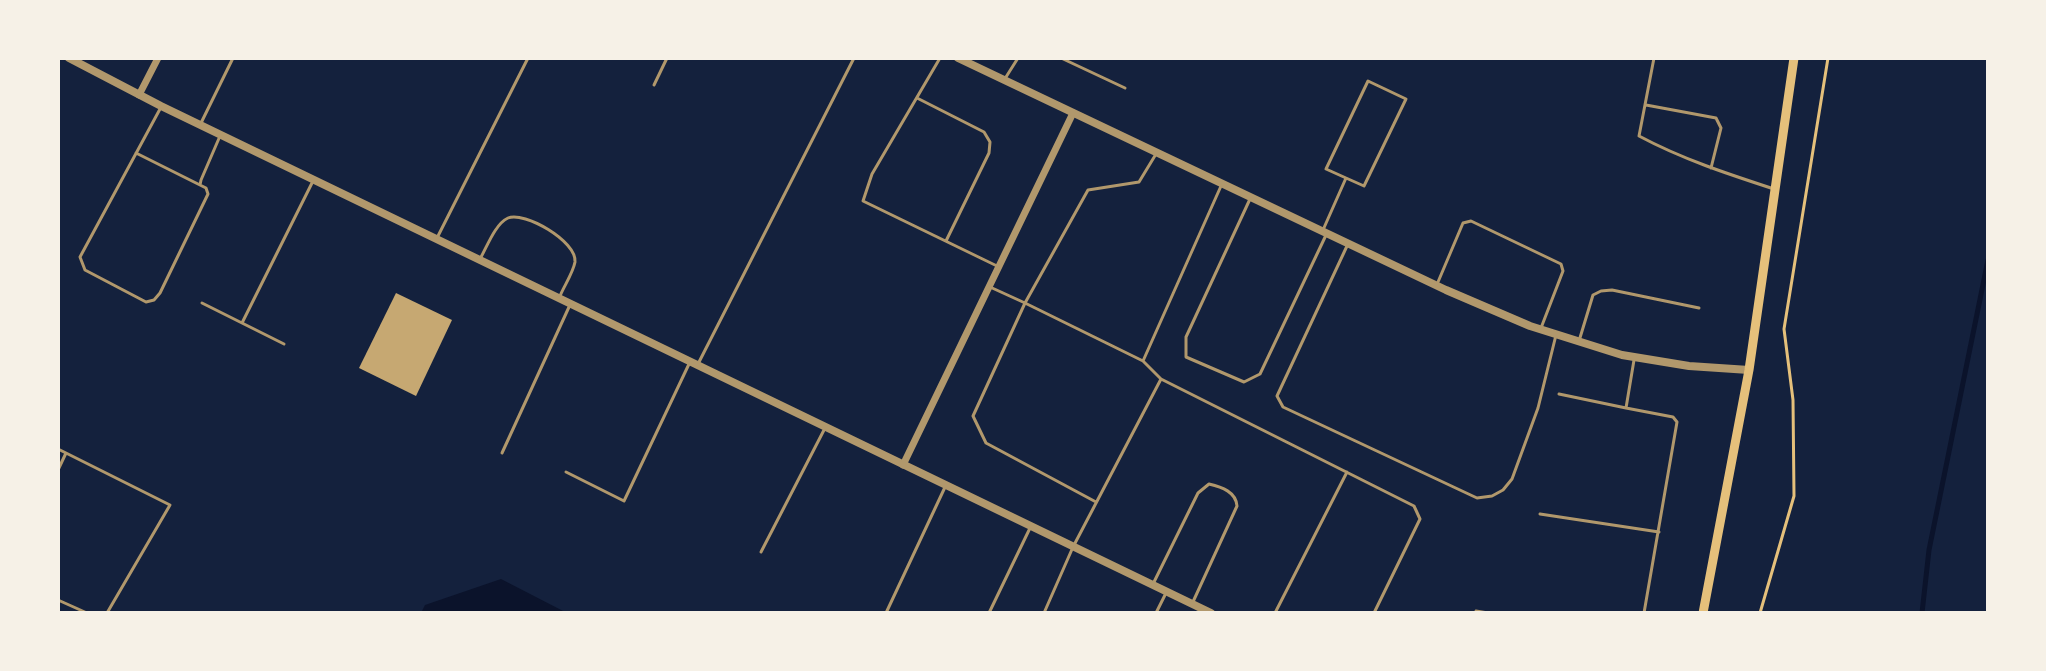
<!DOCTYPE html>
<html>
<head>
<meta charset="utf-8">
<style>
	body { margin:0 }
	#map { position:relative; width:2046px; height:671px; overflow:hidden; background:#14213d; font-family:"Roboto Condensed",sans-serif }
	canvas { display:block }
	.frame { position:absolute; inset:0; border:60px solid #f6f1e7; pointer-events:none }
</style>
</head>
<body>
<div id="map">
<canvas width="2046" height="671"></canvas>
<div class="frame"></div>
</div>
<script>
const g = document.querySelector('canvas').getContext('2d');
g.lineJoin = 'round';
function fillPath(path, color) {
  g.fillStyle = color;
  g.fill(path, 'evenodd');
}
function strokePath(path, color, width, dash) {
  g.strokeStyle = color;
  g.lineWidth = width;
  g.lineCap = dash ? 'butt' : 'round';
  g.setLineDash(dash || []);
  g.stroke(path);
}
fillPath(new Path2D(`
	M501,579L567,613H421L425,605Z`), '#0b132b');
strokePath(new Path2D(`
	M1922,613L1929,550L1988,260`), '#0b132b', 5);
fillPath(new Path2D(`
	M396,293L452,320L416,396L359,368Z`), '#c6a872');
strokePath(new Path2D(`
	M1760,613L1794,496L1793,400L1784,329L1828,58`), '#e5c07b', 3);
strokePath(new Path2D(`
	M940,58L872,174L863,201L997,266
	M1061,58L1125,88
	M1654,58L1639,136C1682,159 1728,174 1774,189
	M1006,77L1018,58
	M654,85L667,58
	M917,98L984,132L990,142L989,153L946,241
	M1646,105L1716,118L1721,128L1711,168
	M160,109L80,257L85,270L146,302L154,300L160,293L208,194L206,188L200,185L201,180L220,136
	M201,123L233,58
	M136,153L200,185
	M1156,154L1139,182L1088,190L1025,303L1143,361L1221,186
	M1250,199L1186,337V357L1244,382L1260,374L1327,233
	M1323,230L1346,178L1326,169L1368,81L1406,99L1364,186L1346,178
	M438,236L528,58
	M1347,246L1277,396L1283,407L1477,498L1492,496L1503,490L1512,479L1538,408L1556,335
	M480,259C487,247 495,224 508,218C524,211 577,241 575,262C573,273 564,286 560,296
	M1438,282L1463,223L1471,221L1561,264L1563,271L1541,328
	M990,287L1025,303L973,416L986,443L1096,502
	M202,303L284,344
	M242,323L312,183
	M1579,341L1593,295L1601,291L1612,290L1699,308
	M1634,360L1626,408L1673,417L1677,422L1644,613
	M698,364L854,58
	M1161,379L1414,506L1420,519L1374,613
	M1559,394L1626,408
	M58,449L170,505L107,613
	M502,453L569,307
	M58,470L66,453
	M566,472L624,501L689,364
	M1540,514L1659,532
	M761,552L824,430
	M1154,582L1198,493L1209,484C1222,487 1236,492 1237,506L1192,604
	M58,600L87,613
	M1476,611L1488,613
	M886,613L946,485
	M989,613L1031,526
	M1044,613L1073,547L1161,379L1143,361
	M1156,613L1165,595
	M1275,613L1347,472`), '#b1986c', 3);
strokePath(new Path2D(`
	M139,95L158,58
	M903,465L1073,113`), '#b1986c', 7);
strokePath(new Path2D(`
	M69,58L161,106L1211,613
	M958,58L1446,290L1530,326L1622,355L1689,366L1749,370`), '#b1986c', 8);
strokePath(new Path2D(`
	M1703,613L1749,370L1794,58`), '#e5c07b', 9);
</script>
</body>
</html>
